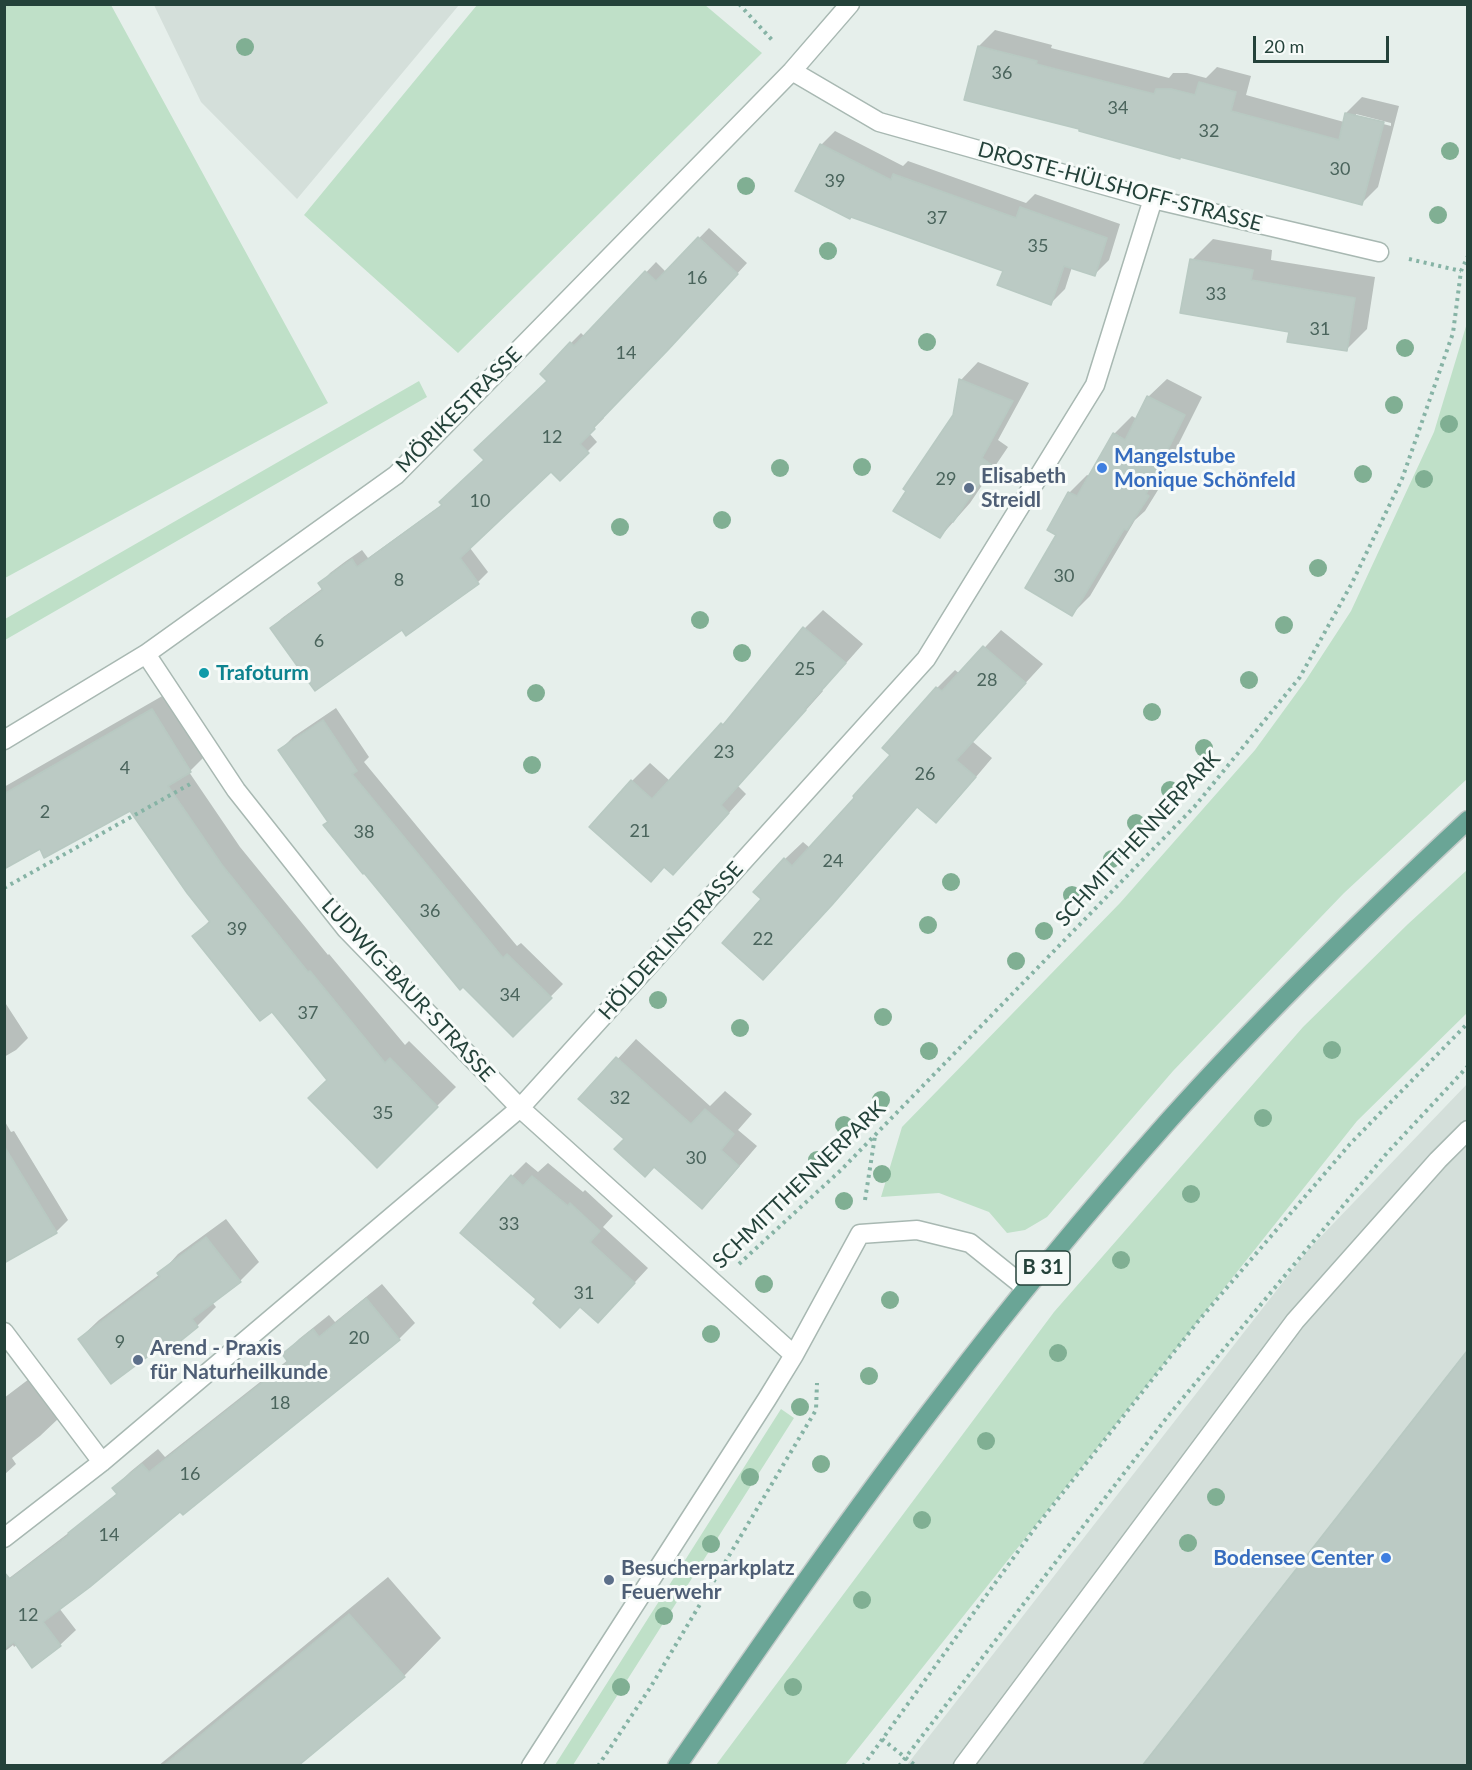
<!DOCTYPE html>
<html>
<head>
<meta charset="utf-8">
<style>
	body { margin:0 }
	#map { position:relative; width:1472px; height:1770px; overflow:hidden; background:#e6efeb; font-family:Lato,sans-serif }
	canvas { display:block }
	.frame { position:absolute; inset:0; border:6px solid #24423a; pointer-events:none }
	.scale { position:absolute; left:1253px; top:36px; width:136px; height:27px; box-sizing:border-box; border:3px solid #24423a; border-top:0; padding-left:8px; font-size:18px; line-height:21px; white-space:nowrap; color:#24423a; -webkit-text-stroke:4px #f7fbf9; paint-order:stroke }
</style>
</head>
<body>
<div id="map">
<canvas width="1472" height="1770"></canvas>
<div class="frame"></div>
<div class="scale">20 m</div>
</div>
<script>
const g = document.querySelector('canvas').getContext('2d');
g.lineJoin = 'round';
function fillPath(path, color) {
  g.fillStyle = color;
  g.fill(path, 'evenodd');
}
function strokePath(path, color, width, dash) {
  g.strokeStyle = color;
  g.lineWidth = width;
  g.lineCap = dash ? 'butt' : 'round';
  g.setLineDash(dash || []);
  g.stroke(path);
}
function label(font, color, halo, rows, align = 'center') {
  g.font = font + ' Lato,sans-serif';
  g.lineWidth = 6;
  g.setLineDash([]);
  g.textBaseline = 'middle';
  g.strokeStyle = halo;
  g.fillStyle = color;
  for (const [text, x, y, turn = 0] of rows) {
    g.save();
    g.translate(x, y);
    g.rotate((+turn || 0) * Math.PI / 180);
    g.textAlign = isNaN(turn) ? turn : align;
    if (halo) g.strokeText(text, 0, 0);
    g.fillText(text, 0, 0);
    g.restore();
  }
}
fillPath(new Path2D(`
	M154,5H459L297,199L201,102Z
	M1467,1084V1765L906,1766L1308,1250Z`), '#d4dfda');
fillPath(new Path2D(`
	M5,4L111,5L328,403L5,578Z
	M477,5H705L762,53L458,353L304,215Z
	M1467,323V779L1344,893L1173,1071L1047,1217L1025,1230L1007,1233L989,1212L939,1193L881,1197L902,1127L1120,903L1255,750L1306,680L1351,611L1434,432Z
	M419,381L427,397L5,640V619Z
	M1467,870V1013L1357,1121L845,1765H716L1054,1312L1303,1027L1408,924Z
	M781,1409L794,1418L573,1765H555Z`), '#bfe0c8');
fillPath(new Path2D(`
	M995,30L1052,45L1051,48L1169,78L1173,73H1187L1206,78L1217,67L1251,76L1246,95L1344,122L1346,113L1362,97L1399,106L1378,187L1362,203L979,46ZM1356,114L1391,123V126L1356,117Z
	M835,131L903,166L908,161L1026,203L1035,194L1120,224L1109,260L1095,274L1072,267L1065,289L1051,303L821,145Z
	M709,228L747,263L678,338L603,416L604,418L589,433L597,442L560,479L551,470L470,548L488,572L478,582L403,628H272L282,618L323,588L320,584L330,573L346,561L362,550L368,558L443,504L485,460L549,380L542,374L571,343L581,333L585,337L656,262L666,272Z
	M1213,239L1272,250L1271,260L1375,277L1367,329L1346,350L1291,331L1192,260Z
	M978,362L1029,383L998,440L1008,447L970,503L940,537L908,491L955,415L961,380Z
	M1167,379L1202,397L1163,475L1166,477L1145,511L1135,520L1090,596L1072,614L1058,535L1069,493L1087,475L1090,476L1114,434L1132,416L1137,419L1148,397Z
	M823,610L863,644L822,690L823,691L738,786L746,794L691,855L632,781L650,763L670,781L740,706L805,628Z
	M1001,630L1043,664L972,741L992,758L954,803L936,821L918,806L763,899L785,859L803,842L810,848L892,754L884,748L937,688L955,670L960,674Z
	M171,691L209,752L189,772L240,847L328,955L329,954L405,1045L409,1041L456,1087L377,1166L329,1079L272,1010L194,937L210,920L130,809L40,847L4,868V787Z
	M336,708L369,757L364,762L430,842L517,946L521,943L563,984L513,1035L329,821L280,750L293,737Z
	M4,1001L28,1038L16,1050L4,1057Z
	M636,1039L710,1106L725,1091L752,1114L738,1130L757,1146L721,1188L702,1207L581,1099Z
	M4,1120L11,1132L14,1131L68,1220L56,1232L4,1249Z
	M526,1162L538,1172L548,1163L583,1192L585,1190L613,1216L603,1227L648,1268L612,1307L580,1305L538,1299L512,1176Z
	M226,1219L259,1262L240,1281L212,1302L216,1307L197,1326L163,1344L79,1339L99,1320L160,1274L178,1254Z
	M382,1284L415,1323L399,1339L183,1513L180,1510L59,1608L76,1630L60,1645L33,1666L17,1645L14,1647L13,1645L4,1652V1582L79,1525L118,1493L114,1488L130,1472L158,1449L165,1457L288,1360L284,1354L299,1339L329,1315L335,1322Z
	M1468,1353V1766H1144Z
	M29,1379L59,1418L40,1436L12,1458L16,1464L4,1475V1398Z
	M388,1577L441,1638L404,1676L296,1766H158Z`), '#0003');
const building = new Path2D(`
	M978,46L1037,61L1036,64L1154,94L1156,89H1171L1195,95L1199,82L1236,92L1231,111L1339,140L1345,113L1384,122L1362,205L1180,157V159L1079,131V129L964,100Z
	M820,144L891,180L893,174L1016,218L1020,207L1107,238L1095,276L1064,266L1051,305L997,285L1003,271L851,217L850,219L795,191Z
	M698,237L738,274L668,350L594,427L595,429L580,444L589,453L560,481L551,472L460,558L479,584L406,636L402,630L315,691L270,628L323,590L318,583L352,559L357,567L442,505L439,502L484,460L474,450L547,381L540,374L570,342L574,346L645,271L656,281Z
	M1190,259L1253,270L1251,280L1355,298L1347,351L1287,342L1289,332L1180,313Z
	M959,379L1013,401L982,458L992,465L953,522L951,521L940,538L893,511L906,491L903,489L953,415Z
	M1147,396L1185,415L1146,494L1149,496L1127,530L1124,529L1072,616L1025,588L1056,535L1047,530L1068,492L1077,496L1113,433L1125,440Z
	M803,627L846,663L805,709L806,710L721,805L729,813L673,875L664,867L651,882L589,827L631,780L652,799L721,723L723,725Z
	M983,646L1026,683L956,760L976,777L936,823L917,807L832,905L763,980L722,943L761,899L753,892L784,858L792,866L854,798L853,796L890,755L882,748L936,687L942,691Z
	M152,709L191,772L168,786L222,865L308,972L310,971L385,1063L390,1058L438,1107L377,1168L308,1098L327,1080L272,1012L260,1021L192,936L210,922L187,893L130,811L44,858L40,849L4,869V794Z
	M323,720L357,771L352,774L418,854L503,958L507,954L552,998L513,1037L463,987L460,990L364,873L363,874L323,825L328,822L278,750Z
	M616,1057L691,1124L705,1109L734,1134L721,1150L739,1166L702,1209L654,1167L645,1177L614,1149L624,1139L578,1099Z
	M4,1146L57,1233L4,1263Z
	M511,1175L523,1186L532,1176L568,1206L570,1203L600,1231L590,1242L635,1283L598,1323L580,1307L560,1328L533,1303L536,1299L460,1233Z
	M206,1237L241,1282L192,1319L198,1327L167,1352L162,1346L111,1384L78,1339L160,1277L157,1273Z
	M366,1298L400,1340L183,1515L180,1512L90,1587L43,1622L61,1646L32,1668L14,1642L4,1649V1572L10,1579L69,1535L68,1533L117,1494L112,1488L142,1464L149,1472L288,1362L282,1354L313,1329L319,1337Z
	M1467,1351V1766H1142Z
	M349,1614L405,1677L298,1766H163Z`);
fillPath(building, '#bbcac4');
strokePath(building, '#b8c9c2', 1.5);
const minor = new Path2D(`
	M792,71L879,122L1153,199L1379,252
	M146,654L236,790L346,929L520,1108L794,1355
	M4,740L146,654L396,475L792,71L850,4
	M4,1332L102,1462
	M4,1538L102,1462L520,1108L926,659L1095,385L1153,199
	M531,1766L767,1399L794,1355L860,1234L917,1230L970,1243L1026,1288
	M963,1766L1295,1321L1438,1160L1468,1130`);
const major = new Path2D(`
	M677,1766C764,1640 851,1514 945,1392C1016,1298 1092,1207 1170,1119C1264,1014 1365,916 1468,820`);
strokePath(minor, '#a8b8b2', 21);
strokePath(major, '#c2cac8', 21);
strokePath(new Path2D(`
	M739,4L773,41
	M1409,259L1461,271
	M4,888L192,783
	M865,1200L875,1136
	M739,1264L841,1170L1195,806L1300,677L1352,583L1402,479L1453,333L1461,271L1468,256
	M882,1739L916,1766
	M598,1766L650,1688L816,1410L817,1383
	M863,1766L1035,1528L1200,1319L1350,1144L1468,1023
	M899,1766L1168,1416L1387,1153L1468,1066`), '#86b3a5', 4, [3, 4.5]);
strokePath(minor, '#fff', 18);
strokePath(major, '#6aa596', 18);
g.fillStyle = '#80af93';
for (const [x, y] of [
	[245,47],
	[1450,151],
	[746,186],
	[1438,215],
	[828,251],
	[927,342],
	[1405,348],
	[1394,405],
	[1449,424],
	[862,467],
	[780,468],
	[1363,474],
	[1424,479],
	[722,520],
	[620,527],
	[1318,568],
	[700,620],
	[1284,625],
	[742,653],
	[1249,680],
	[536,693],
	[1152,712],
	[1204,748],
	[532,765],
	[1170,790],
	[1136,823],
	[1112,859],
	[951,882],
	[1072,895],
	[928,925],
	[1044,931],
	[1016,961],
	[658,1000],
	[883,1017],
	[740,1028],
	[1332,1050],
	[929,1051],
	[881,1100],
	[1263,1118],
	[844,1125],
	[817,1160],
	[882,1174],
	[1191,1194],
	[844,1201],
	[1121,1260],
	[764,1284],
	[890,1300],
	[711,1334],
	[1058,1353],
	[869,1376],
	[800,1407],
	[986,1441],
	[821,1464],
	[750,1477],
	[1216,1497],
	[922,1520],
	[1188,1543],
	[711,1544],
	[862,1600],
	[664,1616],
	[621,1687],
	[793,1687]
]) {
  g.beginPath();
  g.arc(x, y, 9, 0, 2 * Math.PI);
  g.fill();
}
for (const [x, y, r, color] of [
	[1102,468,6,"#3f7fe0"],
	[969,488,6,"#5c6f8a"],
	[204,673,6,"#0f9aa8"],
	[138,1360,6,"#5c6f8a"],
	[1386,1558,6,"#3f7fe0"],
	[609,1580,6,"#5c6f8a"]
]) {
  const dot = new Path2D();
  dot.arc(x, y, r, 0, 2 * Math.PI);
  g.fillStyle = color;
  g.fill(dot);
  strokePath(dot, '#f7fbf9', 2);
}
label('18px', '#4a645c', null, [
	["36",1002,73],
	["34",1118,108],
	["32",1209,131],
	["30",1340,169],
	["39",835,181],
	["37",937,218],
	["35",1038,246],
	["16",697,278],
	["33",1216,294],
	["31",1320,329],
	["14",626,353],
	["12",552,437],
	["29",946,479],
	["10",480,501],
	["30",1064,576],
	["8",399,580],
	["6",319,641],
	["25",805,669],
	["28",987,680],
	["23",724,752],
	["4",125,768],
	["26",925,774],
	["2",45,812],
	["21",640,831],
	["38",364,832],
	["24",833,861],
	["36",430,911],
	["39",237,929],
	["22",763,939],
	["34",510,995],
	["37",308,1013],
	["32",620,1098],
	["35",383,1113],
	["30",696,1158],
	["33",509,1224],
	["31",584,1293],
	["20",359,1338],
	["9",120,1342],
	["18",280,1403],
	["16",190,1474],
	["14",109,1535],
	["12",28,1615]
]);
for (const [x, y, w] of [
	[1043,1268,54]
]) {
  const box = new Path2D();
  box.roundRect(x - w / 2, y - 17, w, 34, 4.5);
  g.fillStyle = '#f7fbf9';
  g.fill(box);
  strokePath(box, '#24423a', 1.5);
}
label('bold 20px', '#24423a', null, [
	["B 31",1043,1268]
]);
label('21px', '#24423a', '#f7fbf9', [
	["DROSTE-HÜLSHOFF-STRASSE",1120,187,15],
	["MÖRIKESTRASSE",459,410,-45],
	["SCHMITTHENNERPARK",1138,839,-47],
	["HÖLDERLINSTRASSE",671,941,-48],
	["LUDWIG-BAUR-STRASSE",408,990,47],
	["SCHMITTHENNERPARK",799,1185,-44]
]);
label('bold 21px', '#366cbe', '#f7fbf9', [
	["Mangelstube",1114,456],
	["Monique Schönfeld",1114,480],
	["Bodensee Center",1374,1558,"right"]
], 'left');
label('bold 21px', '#4e5e75', '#f7fbf9', [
	["Elisabeth",981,476],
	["Streidl",981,500],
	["Arend - Praxis",150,1348],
	["für Naturheilkunde",150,1372],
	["Besucherparkplatz",621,1568],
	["Feuerwehr",621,1592]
], 'left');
label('bold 21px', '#0d838f', '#f7fbf9', [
	["Trafoturm",216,673]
], 'left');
</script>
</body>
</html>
